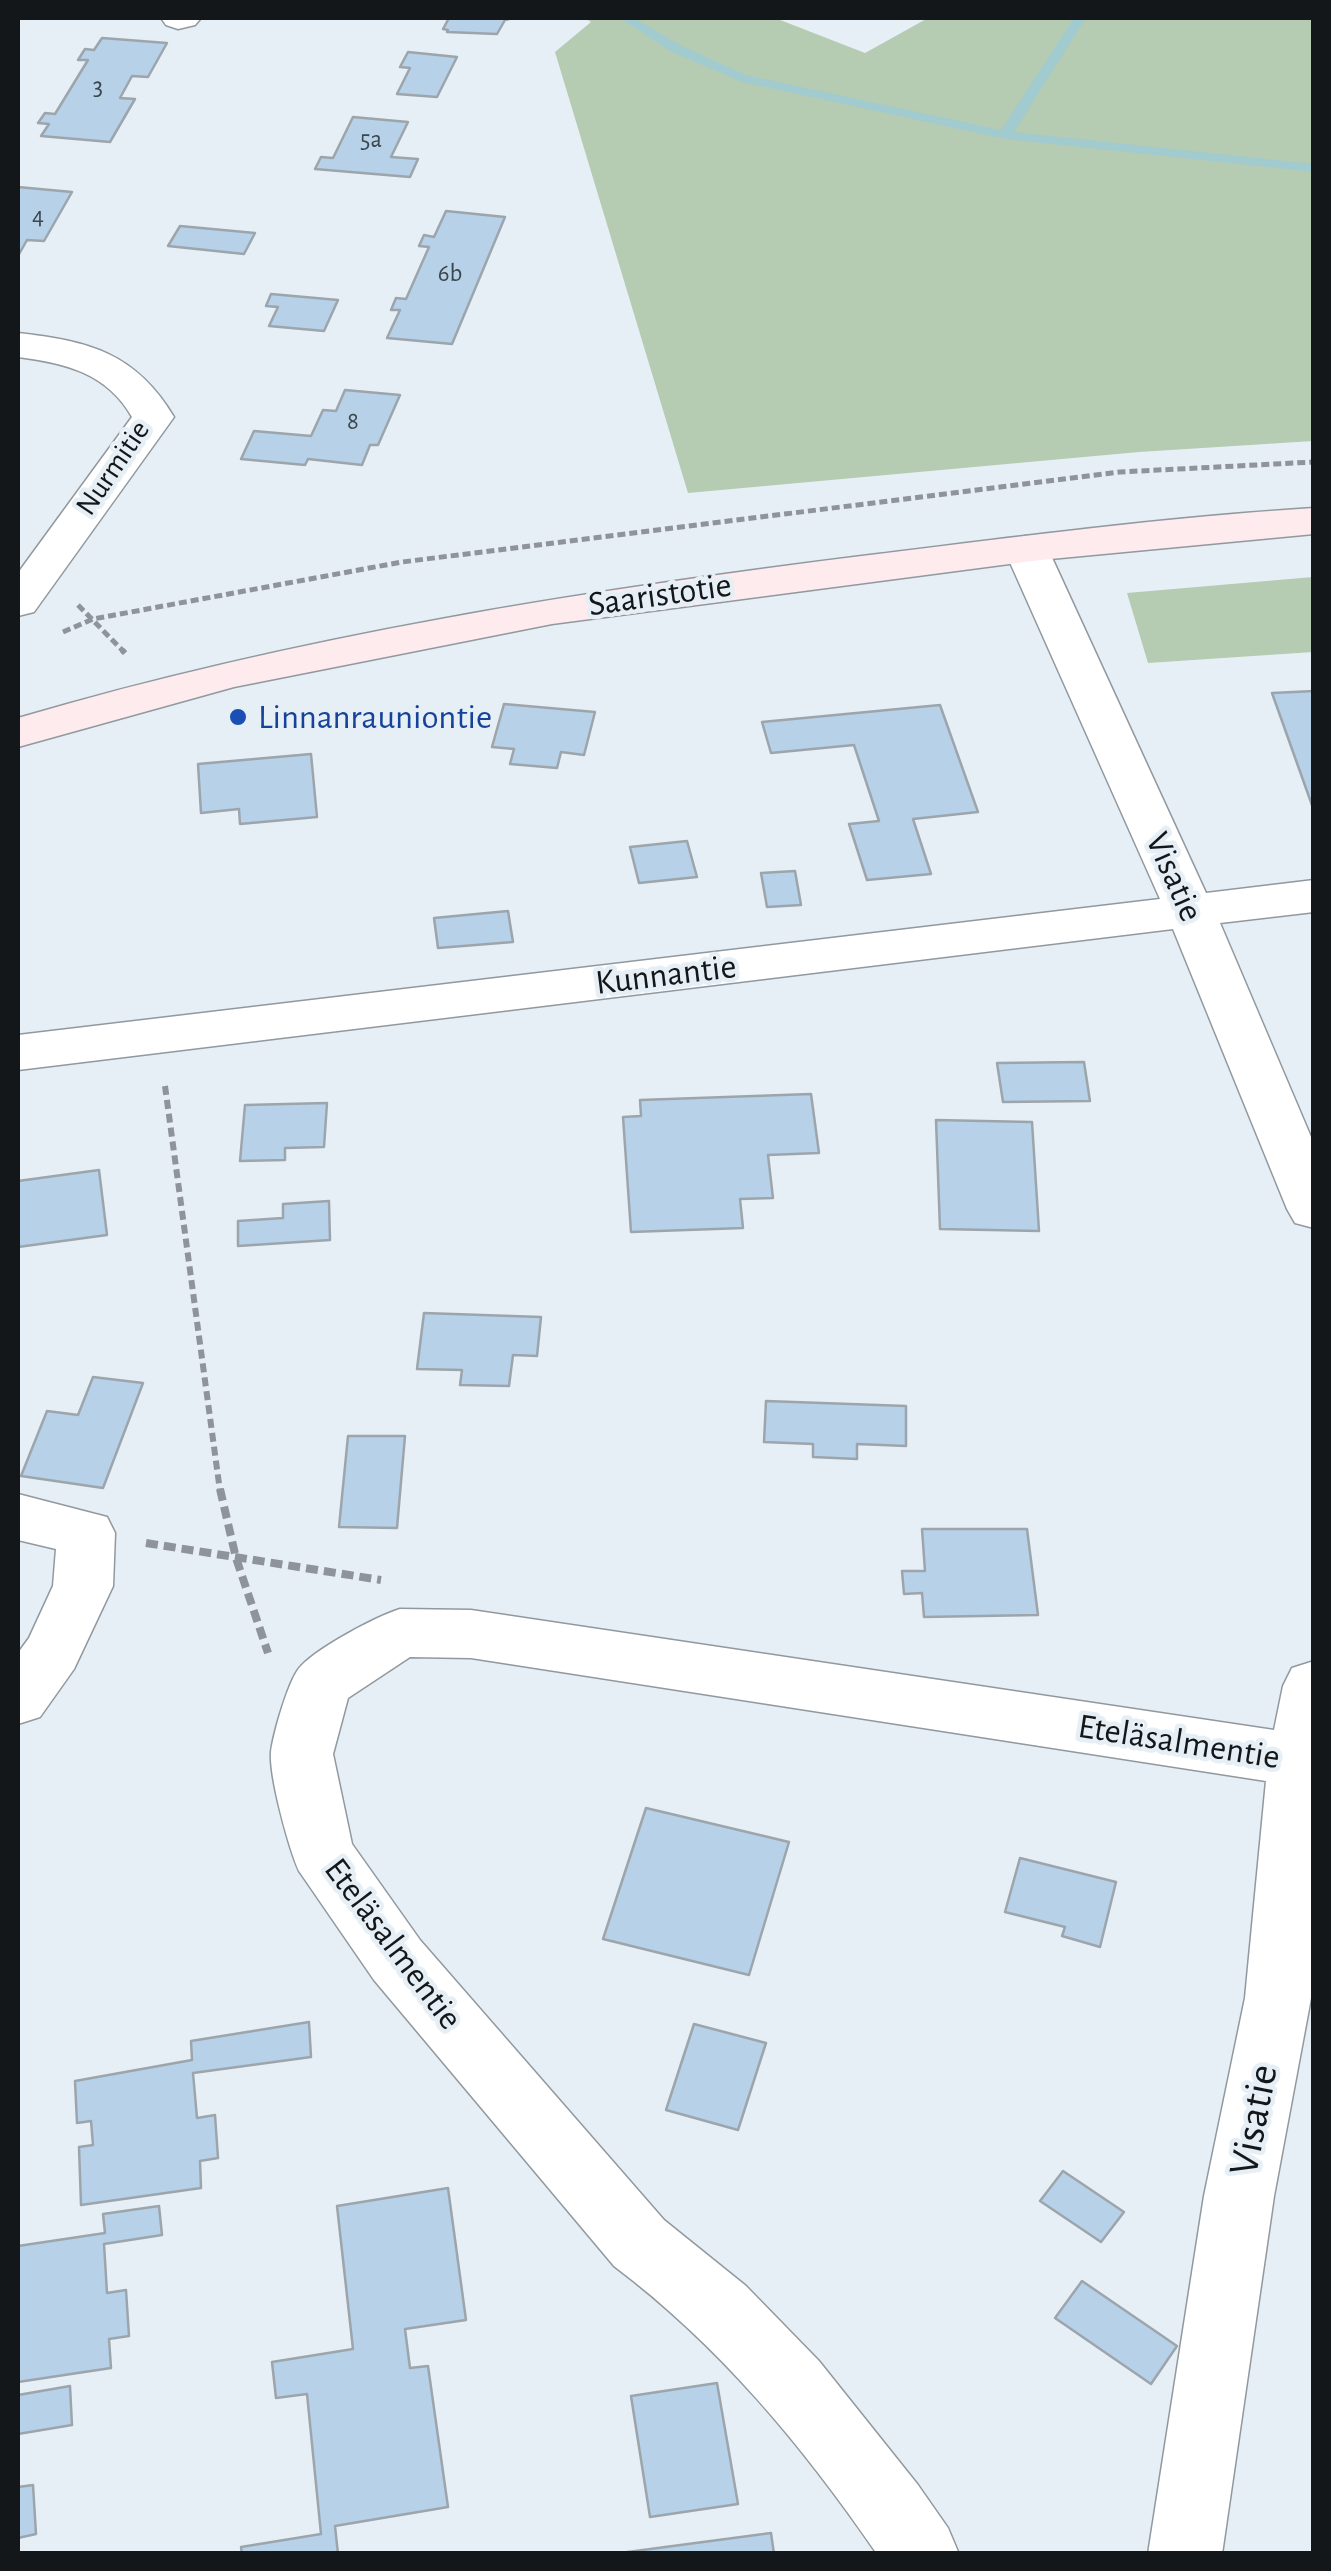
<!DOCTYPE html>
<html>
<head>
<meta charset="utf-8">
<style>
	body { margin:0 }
	#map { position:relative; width:1331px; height:2571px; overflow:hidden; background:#e6eff6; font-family:"Alegreya Sans",sans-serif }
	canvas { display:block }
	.frame { position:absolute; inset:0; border:20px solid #141719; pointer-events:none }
</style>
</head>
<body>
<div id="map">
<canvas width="1331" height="2571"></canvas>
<div class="frame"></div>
</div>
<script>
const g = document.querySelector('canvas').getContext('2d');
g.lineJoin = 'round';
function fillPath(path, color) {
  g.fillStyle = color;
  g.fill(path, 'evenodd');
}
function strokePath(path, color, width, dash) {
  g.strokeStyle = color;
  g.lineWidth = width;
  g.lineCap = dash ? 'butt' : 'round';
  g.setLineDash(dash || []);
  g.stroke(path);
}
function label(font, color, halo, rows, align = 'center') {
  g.font = font + ' "Alegreya Sans",sans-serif';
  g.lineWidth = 9;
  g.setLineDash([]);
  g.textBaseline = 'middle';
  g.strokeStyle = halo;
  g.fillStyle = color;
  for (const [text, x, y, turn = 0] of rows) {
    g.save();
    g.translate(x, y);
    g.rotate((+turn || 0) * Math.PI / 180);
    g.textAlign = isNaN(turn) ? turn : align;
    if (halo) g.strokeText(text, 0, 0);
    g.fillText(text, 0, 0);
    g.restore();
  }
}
fillPath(new Path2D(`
	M585,18H775L865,53L928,18H1313V441L1139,452L688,493L555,52L591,22Z
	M1313,577V652L1148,663L1127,593Z`), '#b5cbb2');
fillPath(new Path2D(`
	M620,18H634L680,45L746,75L1001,130L1074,18H1086L1014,132L1314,164V172L1005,139L742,82L670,51Z`), '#a2cbd0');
const building = new Path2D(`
	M449,18H513L505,20L497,34L447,32L448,30L443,29Z
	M102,38L167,43L148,77L132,76L120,98L135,99L110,142L41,136L49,124L38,123L45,113L55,114L88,60H78L85,49L94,50Z
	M408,52L457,57L437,97L397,94L410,68L400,67Z
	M353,117L408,122L391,157L418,159L410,177L315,169L321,157L333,158Z
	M18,187L72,192L44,241L27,240L18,256Z
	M446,211L505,217L452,344L387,338L400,310H391L396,298L406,299L429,247L419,246L424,235L434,237Z
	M180,226L255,233L244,254L168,246Z
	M271,294L338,300L324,331L269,326L278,307L266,306Z
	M345,390L400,395L378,445H370L362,465L308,459L305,465L241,459L254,431L311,436L323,410L336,411Z
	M1314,691V808H1313L1272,693Z
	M504,704L595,712L584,755L561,752L557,768L510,764L514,749L492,747Z
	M940,705L978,812L913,819L931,874L867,880L849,824L879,821L854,745L771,753L762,722Z
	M311,754L317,817L240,824L239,809L201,813L198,764Z
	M687,841L697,877L639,883L630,847Z
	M795,871L801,905L767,907L761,873Z
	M508,911L513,942L438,948L434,918Z
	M1084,1062L1090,1101L1003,1102L997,1063Z
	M811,1094L819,1153L768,1155L773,1198L740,1199L743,1228L631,1232L623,1117L641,1116L640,1100Z
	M327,1103L324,1147L285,1148V1160L240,1161L245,1105Z
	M936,1120L1032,1122L1039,1231L940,1229Z
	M99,1170L107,1235L18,1247V1181Z
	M329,1201L330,1240L238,1246V1221L283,1218V1204Z
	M424,1313L541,1317L537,1356L513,1355L509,1386L460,1385L462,1370L417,1369Z
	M93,1377L143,1383L103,1488L21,1476L47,1411L78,1415Z
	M766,1401L906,1406V1446L857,1444V1459L813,1457V1444L764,1442Z
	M348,1436H405L397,1528L339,1527Z
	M922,1529H1027L1038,1615L924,1617L922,1593L904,1594L902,1571H925Z
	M646,1808L789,1842L749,1975L603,1939Z
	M1020,1858L1116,1882L1100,1947L1062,1936L1065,1927L1005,1912Z
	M309,2022L311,2057L193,2073L197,2118L215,2115L218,2158L200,2161L201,2188L81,2205L79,2147L93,2145L91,2121L77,2123L75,2081L192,2060L191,2041Z
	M694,2024L766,2043L738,2130L666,2110Z
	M1063,2171L1124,2212L1101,2242L1040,2201Z
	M448,2188L466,2320L405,2329L410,2368L428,2366L448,2507L335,2526L338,2554H242L241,2547L321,2534L307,2394L276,2398L272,2362L353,2349L337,2206Z
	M159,2206L162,2235L104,2244L107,2293L126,2290L129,2336L109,2339L111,2368L18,2382V2246L105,2233L103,2214Z
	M1082,2281L1177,2346L1151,2384L1055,2318Z
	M717,2383L738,2504L650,2517L631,2396Z
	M70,2386L72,2425L18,2434V2395Z
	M33,2485L36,2534L18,2538V2487Z
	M771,2533L774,2554L620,2553Z`);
fillPath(building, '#b6d1e8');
strokePath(building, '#9da5ac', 2.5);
const street = new Path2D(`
	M161,18H201L195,25L178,29L166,25Z
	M18,333C89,341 136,353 174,417L34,612L18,616V573L132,417C107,373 65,363 18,357Z
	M1026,536L1041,540L1048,549L1206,893L1314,880V912L1220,923L1314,1144V1228L1295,1223L1287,1209L1173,929L18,1070V1035L1160,899L1004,549L1011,540Z
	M18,1494L107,1517L115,1533L113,1586L74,1669L40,1717L18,1724V1653L29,1638L53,1586L56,1549L18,1540Z
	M400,1609L471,1610L1274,1730L1283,1686L1292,1668L1314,1661L1311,1998L1274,2196L1222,2554H1148L1204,2196L1245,1998L1266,1781L471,1658L410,1657L348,1698L333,1754L352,1844L420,1940L664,2220L746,2286L819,2361L918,2485L948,2528L959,2554H877C802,2445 720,2346 614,2266L374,1980L299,1871C289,1849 269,1776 271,1752C273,1735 289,1677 301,1666C319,1647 375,1617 400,1609Z`);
const secondary = new Path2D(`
	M1314,508V534L1040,560L552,624L234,687L18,747V718C299,635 586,590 878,554C1023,536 1168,517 1314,508Z`);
strokePath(street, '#91999f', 3);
strokePath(secondary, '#91999f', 3);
strokePath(new Path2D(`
	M78,605L125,653
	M63,632L93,619L402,562L1120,472L1314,462`), '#8e9499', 5, [8, 4]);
strokePath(new Path2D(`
	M122,650L125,653
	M165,1086L220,1491`), '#8e9499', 6, [9, 5]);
strokePath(new Path2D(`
	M220,1489L236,1558L268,1653
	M146,1543L381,1580`), '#8e9499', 8, [12, 6]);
fillPath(street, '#fff');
fillPath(secondary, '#feebed');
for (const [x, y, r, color] of [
	[238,717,10,"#1a4fb4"]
]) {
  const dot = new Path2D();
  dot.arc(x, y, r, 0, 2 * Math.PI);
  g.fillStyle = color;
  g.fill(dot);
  strokePath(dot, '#e6eff6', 4);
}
label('25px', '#3c464d', null, [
	["3",98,87],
	["5a",371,139],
	["4",38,216],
	["6b",450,273],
	["8",353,421]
]);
label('30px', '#141719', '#e6eff6', [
	["Nurmitie",113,468,-56]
]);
label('35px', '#141719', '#e6eff6', [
	["Saaristotie",660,595,-8],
	["Visatie",1174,877,66],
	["Kunnantie",666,975,-7],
	["Eteläsalmentie",1179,1742,9],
	["Eteläsalmentie",393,1944,53]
]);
label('35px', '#164399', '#e6eff6', [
	["Linnanrauniontie",258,717]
], 'left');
label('42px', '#141719', '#e6eff6', [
	["Visatie",1254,2120,-79]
]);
</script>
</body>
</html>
